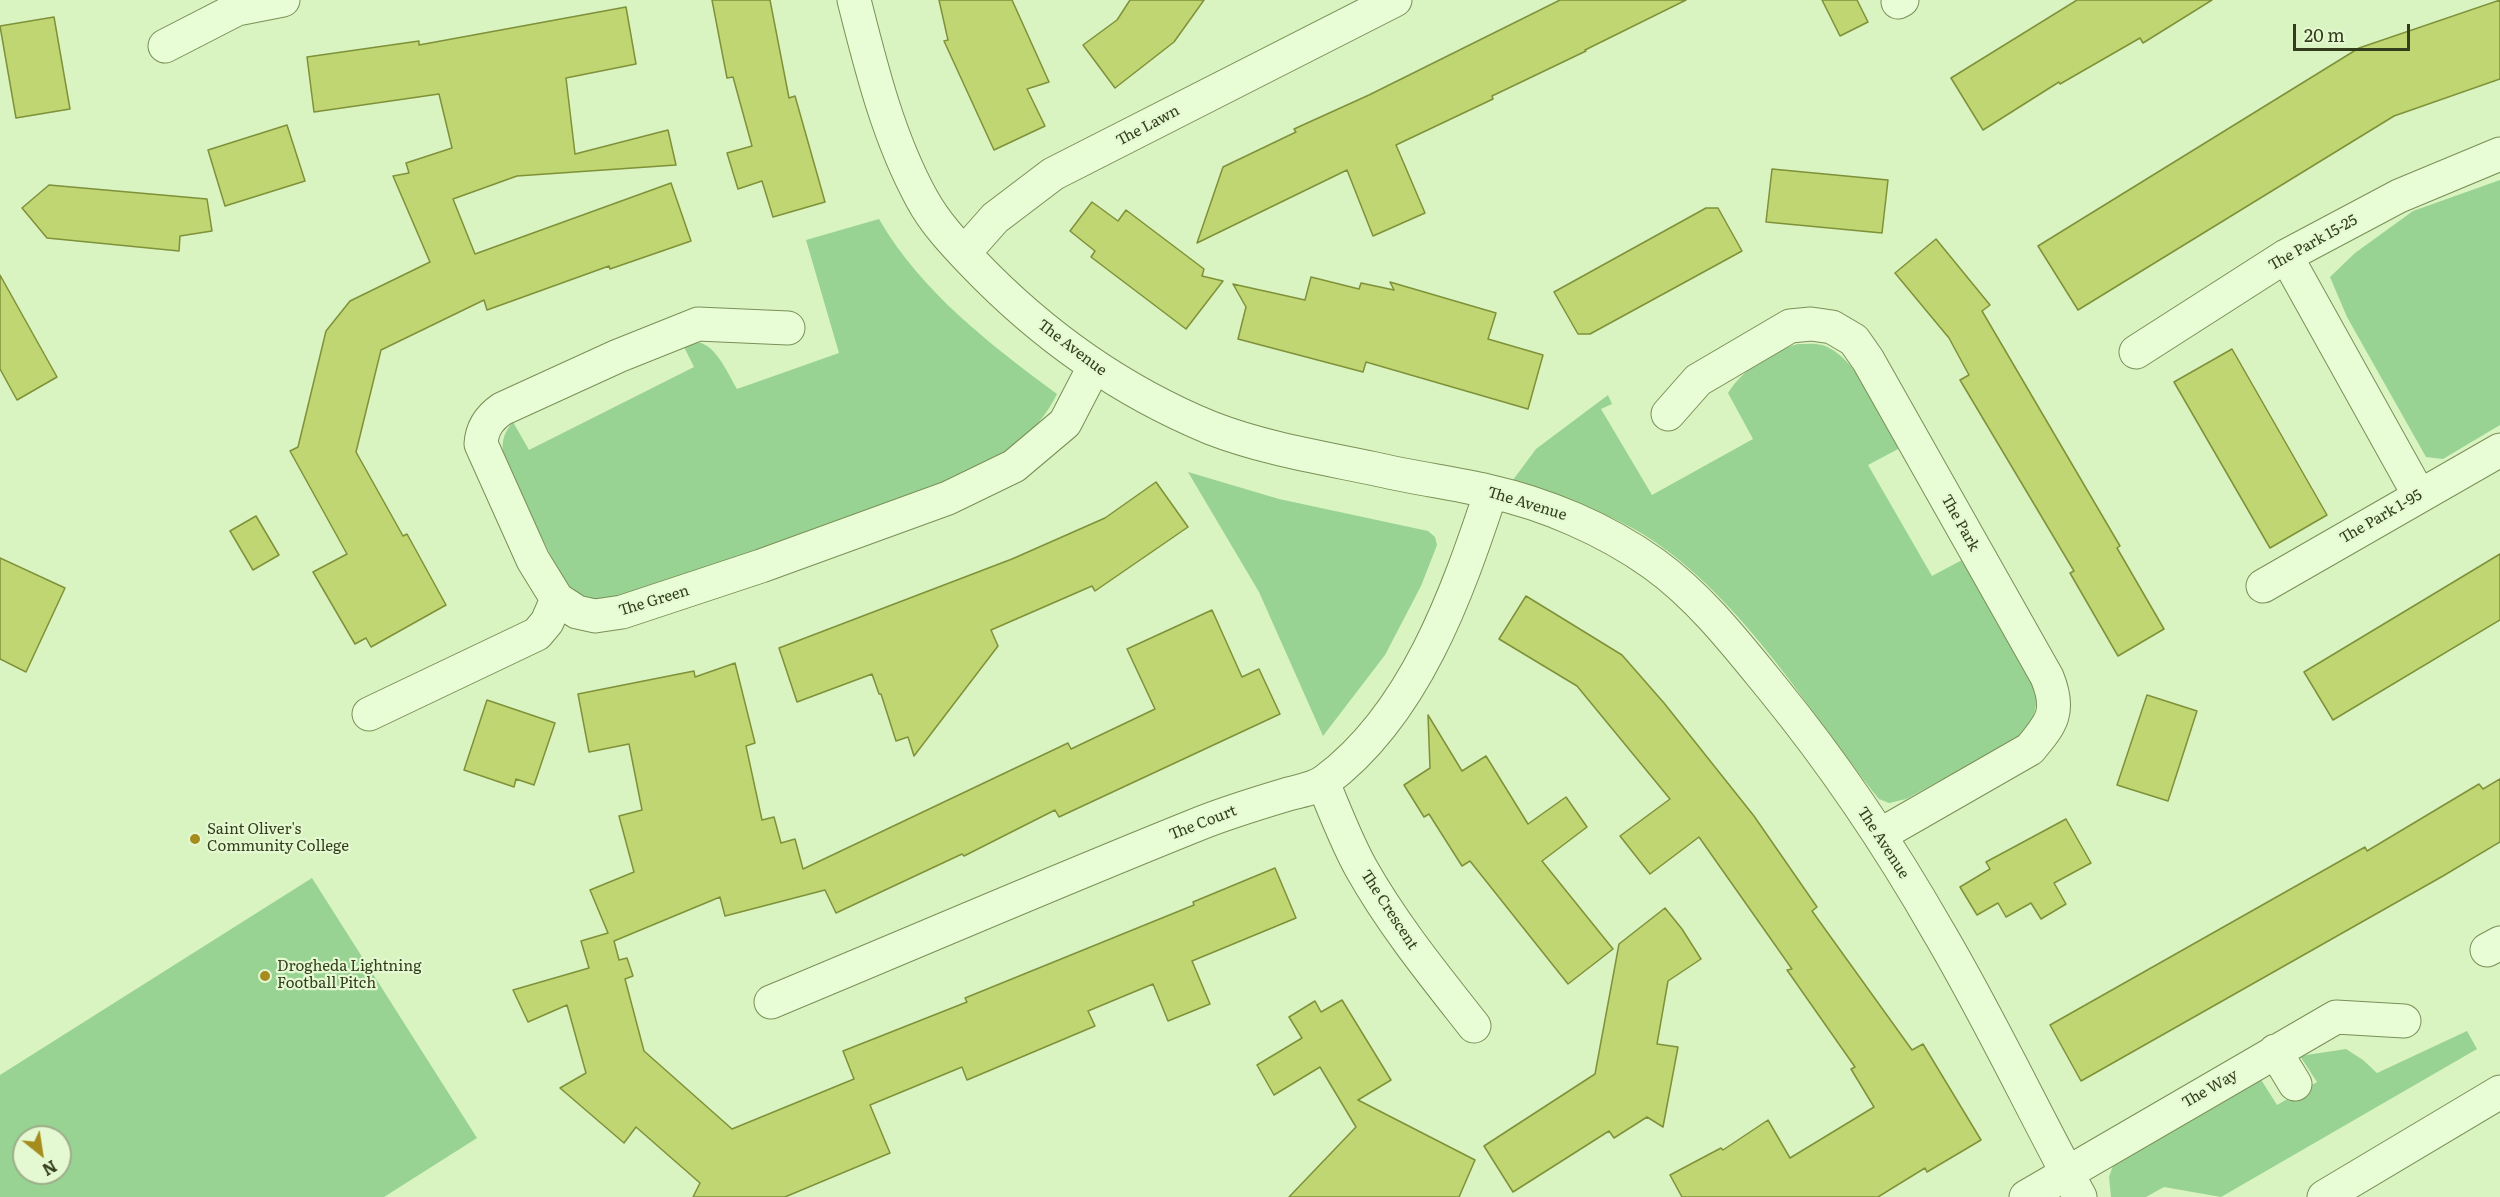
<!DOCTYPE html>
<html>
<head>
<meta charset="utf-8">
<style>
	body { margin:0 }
	#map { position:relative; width:2500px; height:1197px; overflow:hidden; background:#d9f3c1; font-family:Literata,serif }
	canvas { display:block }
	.north { position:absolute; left:12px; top:1125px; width:60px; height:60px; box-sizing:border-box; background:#e4f9d1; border:2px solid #9dae89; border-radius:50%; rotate:150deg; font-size:16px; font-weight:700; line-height:24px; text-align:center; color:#333d1c }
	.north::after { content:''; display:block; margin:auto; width:21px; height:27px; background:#a68c1e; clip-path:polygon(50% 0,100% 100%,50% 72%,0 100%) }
	.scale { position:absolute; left:2293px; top:24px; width:117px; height:27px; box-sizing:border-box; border:3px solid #333d1c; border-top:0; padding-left:8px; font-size:18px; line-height:21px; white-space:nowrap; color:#333d1c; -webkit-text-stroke:4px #e4f9d1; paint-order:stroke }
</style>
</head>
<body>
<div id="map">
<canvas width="2500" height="1197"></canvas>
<div class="north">N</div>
<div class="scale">20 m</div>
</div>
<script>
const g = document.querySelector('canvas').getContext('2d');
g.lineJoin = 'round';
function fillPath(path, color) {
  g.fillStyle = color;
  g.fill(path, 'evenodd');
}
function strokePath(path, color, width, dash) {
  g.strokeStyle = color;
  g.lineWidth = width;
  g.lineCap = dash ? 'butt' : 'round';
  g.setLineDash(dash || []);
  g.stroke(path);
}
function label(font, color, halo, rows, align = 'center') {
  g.font = font + ' Literata,serif';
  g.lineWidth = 4.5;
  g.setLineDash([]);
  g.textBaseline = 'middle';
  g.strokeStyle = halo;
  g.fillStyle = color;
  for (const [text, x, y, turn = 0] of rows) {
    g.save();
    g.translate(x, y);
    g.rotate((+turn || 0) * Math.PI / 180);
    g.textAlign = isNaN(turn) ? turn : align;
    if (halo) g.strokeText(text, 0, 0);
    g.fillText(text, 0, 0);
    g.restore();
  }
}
fillPath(new Path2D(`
	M2500,180V425L2443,459L2426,457L2347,317L2330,277L2355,253L2413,211Z
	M879,219C921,292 991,345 1057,394C1035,438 1003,454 962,477L627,597C598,602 587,602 564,582L505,464C501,446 501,436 513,422L529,450L694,367L683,345C711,331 725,369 737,389L839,353L806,240Z
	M1798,344C1806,344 1814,343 1822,345C1856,355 1883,418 1900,448L1868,465L1932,576L1962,560L2034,685C2040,707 2033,720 2020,737L1906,799L1889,803L1879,799C1807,709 1737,589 1636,530C1597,508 1555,495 1513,480L1536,449L1608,395L1612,404L1601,409L1652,495L1753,439L1728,393C1744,368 1770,352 1798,344Z
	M1188,472L1279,499L1428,531L1435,537L1437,545L1421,586L1385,655L1323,736L1259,592Z
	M312,878L477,1138L384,1197H0V1075ZM24,1137H60V1173H24Z
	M2467,1031L2477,1049L2221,1197L2164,1187L2146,1197H2111L2109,1177L2115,1160L2260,1078L2277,1105L2317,1082L2300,1056L2346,1049L2363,1060L2377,1073Z`), '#98d393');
const building = new Path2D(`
	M712,0H770L789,98L795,96L825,202L773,217L762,181L738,189L727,153L752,146L733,77L727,78Z
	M939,0H1012L1049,82L1027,89L1045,126L994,150L944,41L948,40Z
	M1130,0H1204L1174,42L1115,88L1083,45L1117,20Z
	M1560,0H1686L1585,50L1586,51L1492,96L1493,99L1396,145L1425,213L1373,236L1347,170L1197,243L1223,167L1296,132L1294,129L1369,95Z
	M1822,0H1857L1868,22L1840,36Z
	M2077,0H2212L2143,43L2140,38L2060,84L2059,82L1983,130L1951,78Z
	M2500,0V79L2394,116L2078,310L2038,246L2359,48Z
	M626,7L636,64L566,78L575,154L668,130L676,165L517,176L453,199L475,254L671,183L691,241L610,269L609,266L487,310L484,300L381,350L356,452L403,536L407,534L446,605L371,647L366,638L355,644L313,572L347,554L290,451L298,447L326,331L350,301L430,262L393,176L409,173L406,163L452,148L439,94L314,112L307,57L419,41V45Z
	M54,17L70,109L16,118L0,26Z
	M287,125L305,181L225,206L208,150Z
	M1772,169L1888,180L1882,233L1766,222Z
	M49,185L207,199L212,231L180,236L179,251L47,238L22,208Z
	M1092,202L1118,221L1126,210L1204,269L1202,276L1223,281L1186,329L1091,257L1095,251L1070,231Z
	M1706,208H1718L1742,251L1590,334H1578L1554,292Z
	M1936,239L1990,305L1982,311L2120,546L2117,548L2164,629L2118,656L2070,573L2074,571L1960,380L1969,375L1949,338L1895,273Z
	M0,275L57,377L17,400L0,369Z
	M1311,277L1359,289L1361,283L1394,290L1390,282L1496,313L1488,339L1543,355L1528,409L1366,362L1363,372L1238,339L1246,307L1233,284L1305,300Z
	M2232,349L2327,515L2270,548L2174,382Z
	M1156,482L1188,527L1095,591L1092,586L991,630L998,646L914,756L908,737L896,741L881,694H879L872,674L797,702L779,648L1012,559L1105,518Z
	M256,516L279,555L253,570L230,531Z
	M2500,554V620L2333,720L2304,672Z
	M0,558L65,588L26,672L0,659Z
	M1526,596L1622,655L1664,703L1754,816L1817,907L1812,911L1912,1050L1923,1044L1981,1140L1927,1172L1925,1168L1878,1197H1682L1670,1175L1721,1148L1723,1150L1768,1120L1790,1158L1874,1107L1851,1069L1855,1067L1787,970L1792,969L1699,837L1650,874L1620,836L1670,799L1577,686L1499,639Z
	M1212,610L1242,677L1259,669L1280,714L1059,817L1055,810L964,856L962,854L836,913L825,890L725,916L720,897L614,941L619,960L627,958L633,976L625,979L644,1051L732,1129L854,1079L843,1051L967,1002L965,998L1194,905L1193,902L1275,868L1296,918L1192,961L1210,1004L1168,1021L1153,984L1088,1011L1095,1026L967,1080L962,1067L870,1105L890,1153L785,1197H693L700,1183L636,1127L624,1143L560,1088L586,1073L567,1005L528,1022L513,990L589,968L581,941L608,933L590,890L634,872L619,816L642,810L629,744L589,752L578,694L694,671L695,677L735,663L755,743L746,746L762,820L774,817L781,843L795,839L803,869L1068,743L1071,749L1155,709L1127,649Z
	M2147,695L2197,711L2168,801L2117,785Z
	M487,700L555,723L534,785L516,779L514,787L464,770Z
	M1428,715L1462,771L1486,756L1528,824L1566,797L1587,827L1542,861L1613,949L1568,984L1470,861L1462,866L1429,814L1424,817L1404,785L1430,768Z
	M2500,779V842L2443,876L2081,1081L2050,1025L2365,847L2367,851L2479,784L2483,789Z
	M2066,819L2091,863L2054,883L2066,904L2041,919L2031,903L2006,917L1998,903L1977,915L1960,887L1990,869L1986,862Z
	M1665,908L1682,929L1701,959L1668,981L1657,1044L1678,1047L1663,1127L1647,1117L1614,1138L1609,1131L1513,1192L1484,1146L1595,1074L1619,944Z
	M1342,1000L1391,1080L1358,1100L1475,1160L1459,1197H1289L1356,1127L1320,1067L1274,1095L1257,1065L1302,1038L1289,1017L1315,1001L1321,1012Z`);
fillPath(building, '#bfd672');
strokePath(building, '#7f9139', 1.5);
const minor = new Path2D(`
	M854,0C871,67 888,137 922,199C935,223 954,243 973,263C1040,333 1121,391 1211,428C1265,449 1324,458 1380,470C1415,478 1452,483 1488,491C1546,504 1605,529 1654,564C1701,598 1737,645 1773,689C1835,765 1890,847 1938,931C1989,1017 2032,1109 2080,1197
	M1898,2L1902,0
	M165,46L237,9L283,0
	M964,253L995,218L1053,174L1395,0
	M2286,256L2419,495
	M788,328L698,324L618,356L502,409C489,418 482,428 481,444L533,560L557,599L577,612L595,616L622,612L761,566L948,498L1014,466L1065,423L1094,367
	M2136,352L2286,256L2399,196L2500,154
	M1668,414L1698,380L1790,326L1811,324L1832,327L1854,340L1868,360L2047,677C2061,711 2052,723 2030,749L1880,835
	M2263,586L2500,450
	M369,714L537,634L547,622L557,599
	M1323,783C1335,811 1346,841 1361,868C1393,925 1434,975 1474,1026
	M2487,950L2500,943
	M771,1002C913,943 1054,882 1196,825C1225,813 1255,804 1285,795C1298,791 1315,789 1325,781C1415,714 1457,594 1491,492
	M2275,1051L2295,1084
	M2026,1197L2336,1017L2404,1021
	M2324,1197L2500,1092`);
strokePath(minor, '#7b8f56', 35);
strokePath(minor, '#e8fdd5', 33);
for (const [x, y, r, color] of [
	[195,839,6,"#a68c1e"],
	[265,976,6,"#a68c1e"]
]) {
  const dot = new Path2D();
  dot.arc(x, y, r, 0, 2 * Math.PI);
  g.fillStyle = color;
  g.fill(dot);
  strokePath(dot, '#e4f9d1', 2);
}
label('15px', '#333d1c', '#e4f9d1', [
	["The Lawn",1148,126,-28],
	["The Park 15-25",2313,243,-29],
	["The Avenue",1072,348,37],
	["The Avenue",1527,504,17],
	["The Park 1-95",2381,517,-30],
	["The Park",1960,523,61],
	["The Green",654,601,-17],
	["The Court",1203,823,-21],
	["The Avenue",1883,843,57],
	["The Crescent",1389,910,57],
	["The Way",2210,1089,-30]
]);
label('15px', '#333d1c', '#e4f9d1', [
	["Saint Oliver's",207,830],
	["Community College",207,847],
	["Drogheda Lightning",277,967],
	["Football Pitch",277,984]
], 'left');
</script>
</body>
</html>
